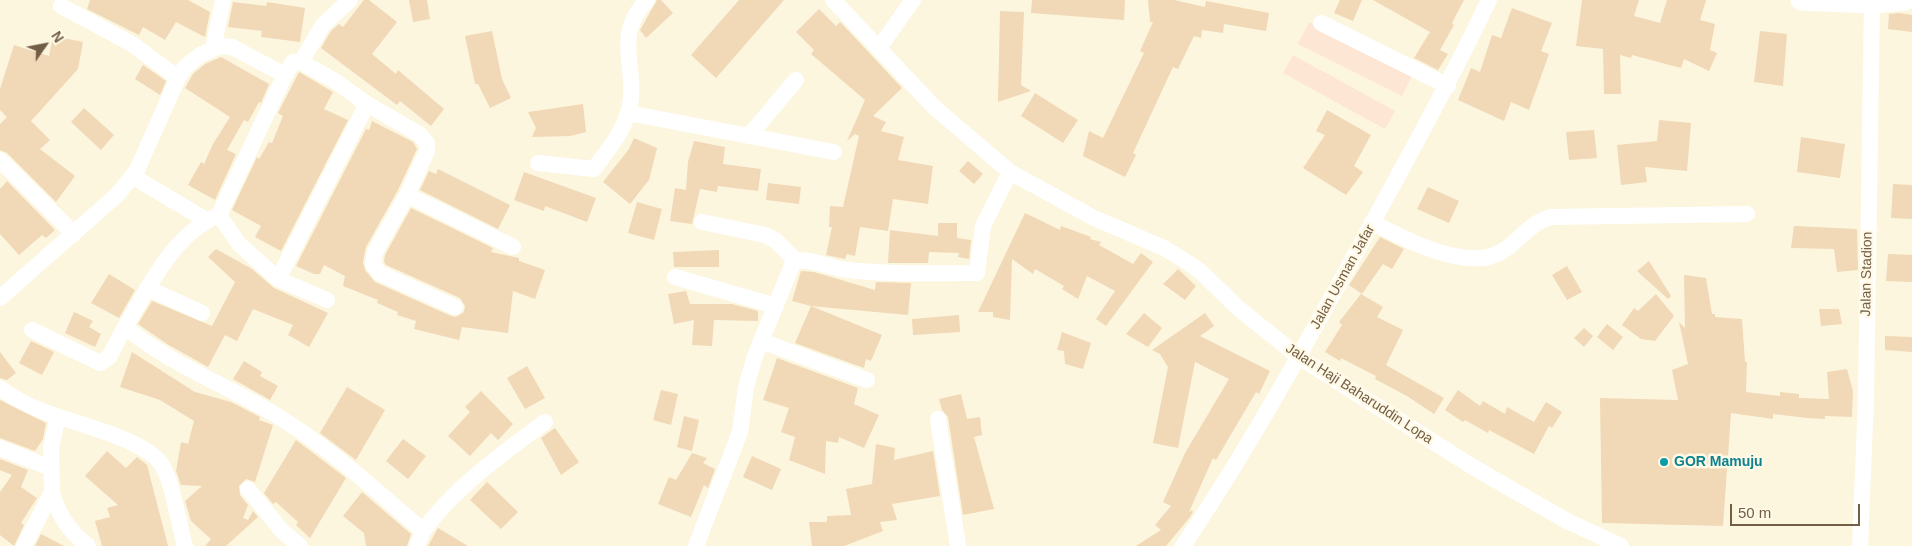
<!DOCTYPE html>
<html>
<head>
<meta charset="utf-8">
<style>
	body { margin:0 }
	#map { position:relative; width:1912px; height:546px; overflow:hidden; background:#fcf6df; font-family:Helvetica,sans-serif }
	canvas { display:block }
	.north { position:absolute; left:20px; top:20px; width:50px; height:50px; -webkit-text-stroke:4px #fff9e5; paint-order:stroke; rotate:57deg; font-size:14px; font-weight:700; line-height:20px; text-align:center; color:#725e47 }
	.north::after { content:''; display:block; margin:auto; width:18px; height:22px; background:#725e47; clip-path:polygon(50% 0,100% 100%,50% 72%,0 100%) }
	.scale { position:absolute; left:1730px; top:504px; width:130px; height:22px; box-sizing:border-box; border:2px solid #725e47; border-top:0; padding-left:6px; font-size:15px; line-height:18px; white-space:nowrap; color:#725e47; -webkit-text-stroke:4px #fff9e5; paint-order:stroke }
</style>
</head>
<body>
<div id="map">
<canvas width="1912" height="546"></canvas>
<div class="north">N</div>
<div class="scale">50 m</div>
</div>
<script>
const g = document.querySelector('canvas').getContext('2d');
g.lineJoin = 'round';
function fillPath(path, color) {
  g.fillStyle = color;
  g.fill(path, 'evenodd');
}
function strokePath(path, color, width, dash) {
  g.strokeStyle = color;
  g.lineWidth = width;
  g.lineCap = dash ? 'butt' : 'round';
  g.setLineDash(dash || []);
  g.stroke(path);
}
function label(font, color, halo, rows, align = 'center') {
  g.font = font + ' Helvetica,sans-serif';
  g.lineWidth = 5;
  g.setLineDash([]);
  g.textBaseline = 'middle';
  g.strokeStyle = halo;
  g.fillStyle = color;
  for (const [text, x, y, turn = 0] of rows) {
    g.save();
    g.translate(x, y);
    g.rotate((+turn || 0) * Math.PI / 180);
    g.textAlign = isNaN(turn) ? turn : align;
    if (halo) g.strokeText(text, 0, 0);
    g.fillText(text, 0, 0);
    g.restore();
  }
}
fillPath(new Path2D(`
	M1309,22L1413,74L1402,96L1298,44Z
	M1293,55L1395,111L1385,129L1283,73Z`), '#fde6d3');
fillPath(new Path2D(`
	M90,0H188L210,12L205,37L176,22L165,40L143,27L139,35L87,9Z
	M364,0H369L397,22L372,54L396,74L398,70L444,109L431,126L400,101L397,105L321,48L331,31L339,24L343,27Z
	M409,0H427L430,19L413,22Z
	M657,0H661L673,13L646,38L640,30Z
	M739,0H784L716,78L691,55Z
	M1032,0H1125L1124,20L1031,13Z
	M1148,0H1174L1205,7L1206,1L1269,13L1266,31L1224,24L1223,33L1202,30L1201,38L1194,36L1178,69L1173,67L1133,153L1136,155L1125,177L1083,156L1089,131L1103,138L1144,53L1140,51L1153,22H1150Z
	M1340,0H1362L1353,21L1334,13Z
	M1373,0H1464L1452,23L1454,25L1440,50L1448,54L1438,70L1414,58L1430,32Z
	M1582,0H1639L1634,16L1660,23L1667,0H1706L1700,20L1715,24L1710,50L1717,53L1709,71L1684,59L1681,68L1632,55L1631,58L1620,55L1621,94H1604L1603,49L1576,46Z
	M233,2L266,6L267,2L305,8L300,42L261,37L262,31L228,27Z
	M1512,8L1552,23L1541,51L1549,54L1529,110L1511,102L1504,121L1458,100L1471,68L1480,72L1492,35L1501,38Z
	M819,9L836,26L840,22L844,26L902,88L873,116L886,122L881,131L904,137L898,160L933,166L928,204L893,199L888,231L860,227L855,256L847,254L845,259L826,255L832,227H829L830,206L843,207L859,136L855,134L847,141L865,100L811,54L814,50L796,32Z
	M1000,11L1024,12L1021,85L1031,91L998,102Z
	M1899,13L1912,15V32L1888,29L1889,14Z
	M492,31L502,79L511,98L490,108L478,84H475L465,36Z
	M1760,31L1787,34L1783,86L1754,82Z
	M53,36L83,42L78,69L31,121L50,140L40,149L75,176L56,202L7,153L0,150V124L7,117L0,110V89L14,45L49,56Z
	M221,57L269,84L261,103L259,102L248,122L244,120L227,150L236,154L215,200L188,185L201,162L204,164L213,144L230,117L185,88L193,74L205,64Z
	M143,65L166,81L160,95L135,79Z
	M299,72L333,92L324,109L348,120L281,251L255,237L261,226L232,210L257,157L259,159L269,142L272,143L283,116L278,113Z
	M1035,93L1078,120L1063,143L1021,116Z
	M583,104L586,132L570,136L532,137L536,128L528,112Z
	M84,108L114,135L101,150L71,122Z
	M1327,110L1371,135L1354,166L1363,172L1346,195L1303,168L1325,135L1316,131Z
	M1659,120L1691,123L1687,171L1645,167L1647,182L1621,185L1617,145L1657,141Z
	M372,121L413,142L417,149L398,190L366,247L363,262L365,270L375,282L451,316L456,317L464,312L465,306L460,298L386,265L384,262L385,255L411,208L493,248L491,252L519,258V261L545,270L535,299L513,291L508,333L462,327L459,340L414,329L416,321L397,315L398,312L377,303L378,300L343,286L345,276L324,265L320,274H314L296,266L366,129L369,130Z
	M1594,130L1597,158L1569,160L1566,132Z
	M1801,137L1845,144L1840,178L1797,172Z
	M634,138L657,148L649,180L630,204L603,182L629,149Z
	M694,141L725,147L723,164L761,169L758,191L718,186L717,192L700,189L692,224L670,221L675,188L686,190L688,162Z
	M968,161L983,174L974,184L959,171Z
	M438,169L510,205L498,229L420,190L429,171L436,174Z
	M524,172L596,198L587,222L545,206L544,211L514,200Z
	M7,181L55,230L46,238L42,235L19,255L0,234V189Z
	M768,183L801,187L799,204L766,200Z
	M1893,184L1912,185V219L1891,218Z
	M1428,187L1459,201L1449,223L1417,209Z
	M637,202L662,209L654,240L628,233Z
	M1025,213L1060,230L1061,226L1091,237L1090,239L1101,242L1099,245L1133,264L1141,253L1153,262L1106,326L1096,319L1115,291L1087,276L1078,299L1062,289L1064,286L1035,269L1033,274L1012,259L1010,320L993,317V312H978Z
	M938,223H957V238L971,240L969,259L958,257L959,253L929,252L928,263H888L890,230L938,236Z
	M1794,226L1857,229L1858,270L1837,272L1834,249L1791,248Z
	M1380,237L1404,249L1392,269L1383,264L1362,294L1349,285Z
	M216,249L252,269L274,288L328,313L309,347L288,335L293,325L253,309L237,341L225,335L208,367L167,344L138,324L152,301L212,326L235,282L208,257Z
	M719,250V267H674L673,252Z
	M1888,254L1912,255V282L1886,281Z
	M1649,261L1671,296L1668,299L1637,271Z
	M1567,266L1582,292L1567,300L1552,275Z
	M1178,269L1196,286L1185,300L1163,284Z
	M801,271L814,272L875,290L876,282L911,283L908,315L811,306L882,335L871,361L866,359L864,368L795,343L811,306L792,301Z
	M109,274L135,290L119,318L91,303Z
	M1684,275L1706,278L1712,314H1715V317L1742,319L1745,362H1747L1746,392L1780,396V392L1799,394V398L1829,399L1827,372L1847,369L1853,391L1852,417L1825,416V419L1807,418L1773,414V419L1731,413L1723,526L1602,523L1600,398L1678,400L1672,370L1688,364L1679,322L1685,328Z
	M686,291L690,304H732L758,311V321L714,320L712,346L692,345L694,320L674,324L668,294Z
	M1361,294L1383,307L1377,317L1403,330L1386,365L1444,398L1434,414L1407,396L1375,379L1376,376L1341,358L1340,361L1325,352L1342,325L1339,322Z
	M1656,294L1674,316L1655,341L1641,339L1622,325L1634,308L1638,311Z
	M1819,309H1839L1842,324L1821,326Z
	M74,312L93,321L89,327L101,334L95,347L65,333Z
	M1144,313L1162,328L1148,347L1126,334Z
	M1205,313L1214,326L1200,336L1270,371L1259,394L1256,392L1216,460L1213,458L1189,512L1192,510L1193,512L1190,517L1166,546H1136L1161,530L1155,525L1171,506L1163,502L1185,453L1229,379L1195,362L1178,448L1153,443L1168,367L1160,354L1152,350Z
	M959,315L960,332L913,335L912,319Z
	M1607,324L1623,337L1613,350L1597,337Z
	M1584,328L1593,336L1584,347L1574,338Z
	M1062,332L1091,343L1083,369L1065,364L1064,351L1057,350Z
	M1885,336L1912,337V352L1885,350Z
	M31,341L54,352L42,375L19,363Z
	M0,352L16,373L7,380L0,378Z
	M132,352L195,392L231,402L260,417L259,420L273,425L255,482L246,479L239,486L240,495L248,505L243,518L248,520L253,511L258,517L226,546H205L211,539L191,521L185,501L202,486L181,485L176,471L181,442L188,444L194,421L160,400L120,387Z
	M777,358L858,388L854,404L879,415L864,448L839,437L838,443L826,441L825,474L789,460L795,437L781,432L789,408L763,400Z
	M244,361L262,372L260,376L278,386L270,400L233,379Z
	M527,366L545,398L525,409L507,378Z
	M347,387L385,410L356,460L320,433Z
	M661,390L678,394L671,425L653,420Z
	M1458,390L1480,406L1483,401L1505,414L1507,407L1534,422L1546,402L1562,412L1552,428L1549,426L1534,454L1489,430L1488,433L1465,420L1463,422L1445,410Z
	M481,391L513,424L498,440L491,433L470,456L448,436L470,412L465,407Z
	M961,394L967,419L980,417L982,435L974,437L994,509L963,515L948,417L942,410L939,399Z
	M0,400L46,423L43,439L35,451L0,438Z
	M684,416L699,420L692,451L677,447Z
	M555,428L579,462L561,475L541,438Z
	M403,439L426,456L408,479L386,461Z
	M296,440L346,478L310,538L296,525L298,522L276,502L273,504L264,493Z
	M876,444L895,448L894,460L933,451L940,496L892,504L897,520L880,522L883,531L844,546H812L809,522H827V516L851,515L846,489L872,484Z
	M107,451L126,468L137,457L147,465L168,546H102L95,521L110,517L107,508L118,505L85,476Z
	M692,453L707,458L703,463L715,469L708,488L704,485L691,517L658,504L669,477L676,480Z
	M752,456L781,469L772,490L743,477Z
	M0,459L28,470L21,487L37,498L21,523L24,525L14,546L0,535V492L12,475L0,470Z
	M487,482L518,512L501,529L470,500Z
	M362,492L411,534L407,546H366L364,533L343,516Z
	M438,528L468,546H428Z
	M41,534L64,546H35Z`), '#f1d8b7');
strokePath(new Path2D(`
	M833,0L934,107L1010,172L1094,218L1164,248L1184,260L1200,271L1238,308L1299,357L1473,467L1567,521L1621,546
	M61,6L132,44L178,78
	M1321,23L1448,86
	M879,48L913,0
	M213,49L223,0
	M301,62L323,25L350,0
	M628,113L834,152
	M749,136L796,80
	M0,160L74,234
	M538,163L594,169C606,152 622,134 628,113C641,71 610,39 647,0
	M132,176L206,220
	M407,195L375,252L373,264L379,273L455,307
	M702,222L765,235L775,240L796,261
	M1372,222C1403,239 1467,272 1501,252C1519,242 1529,223 1551,217L1747,214
	M675,277L776,306
	M278,279L239,244L219,215L285,75
	M147,288L202,313
	M0,298L118,194L137,170L178,78L185,67L200,55L220,46L232,47L285,75L293,62H301L335,81L367,104L419,134L427,143V151L407,195L513,247
	M327,300L278,279L367,104
	M125,327C150,286 172,235 219,215
	M32,330L100,363L109,357L125,327C171,365 229,386 279,417C332,450 377,491 423,531L417,546
	M761,341L867,380
	M0,388C17,401 38,410 59,417C84,425 148,442 162,465C174,486 178,522 185,546
	M938,419L958,546
	M0,448L51,468
	M248,489L282,531L300,546
	M52,492C58,515 69,531 88,546
	M423,531C456,486 501,455 545,422
	M24,546L52,492L51,447L58,417
	M696,546L740,432L746,387L755,356L793,263C804,255 828,267 841,269C886,275 932,273 977,273L983,226L1010,172
	M1183,546C1249,448 1306,344 1363,240C1406,161 1450,82 1489,0
	M1860,546L1866,398L1872,0`), '#fff', 16);
strokePath(new Path2D(`
	M1801,0L1872,3L1905,0`), '#fff', 21);
for (const [x, y, r, color] of [
	[1664,462,5,"#0f9aa8"]
]) {
  const dot = new Path2D();
  dot.arc(x, y, r, 0, 2 * Math.PI);
  g.fillStyle = color;
  g.fill(dot);
  strokePath(dot, '#fff9e5', 2);
}
label('14px', '#725e47', '#fff9e5', [
	["Jalan Stadion",1867,274,-89],
	["Jalan Usman Jafar",1343,277,-61],
	["Jalan Haji Baharuddin Lopa",1359,394,33]
]);
label('bold 14px', '#0d838f', '#fff9e5', [
	["GOR Mamuju",1674,462]
], 'left');
</script>
</body>
</html>
